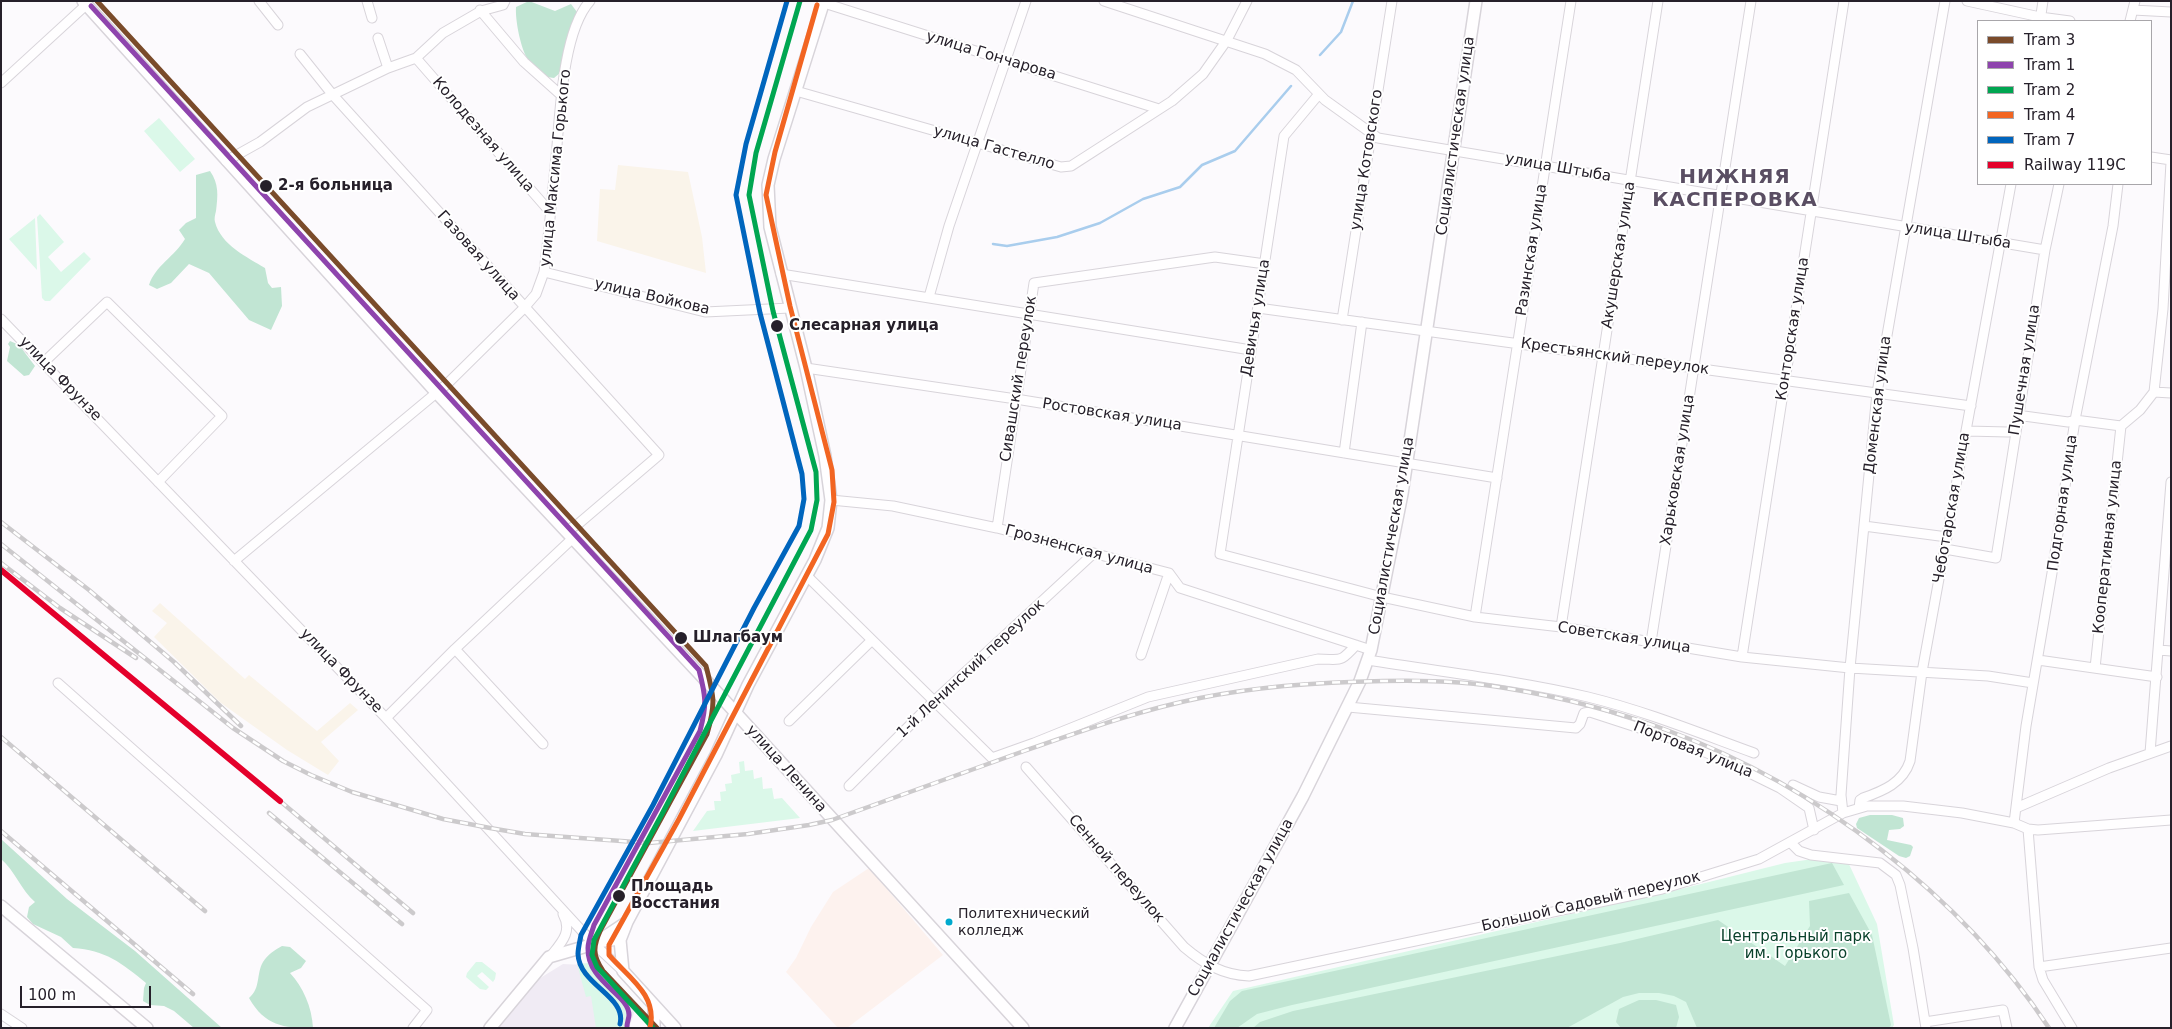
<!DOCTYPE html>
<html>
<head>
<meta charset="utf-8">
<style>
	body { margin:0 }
	#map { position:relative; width:2172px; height:1029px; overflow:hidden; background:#fcfafd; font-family:"DejaVu Sans",sans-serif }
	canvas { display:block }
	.frame { position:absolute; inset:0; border:2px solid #26202a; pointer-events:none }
	.legend { position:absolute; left:1977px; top:20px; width:175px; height:165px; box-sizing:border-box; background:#fff; border:1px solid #a8a6aa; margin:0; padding:6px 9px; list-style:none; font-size:15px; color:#26202a }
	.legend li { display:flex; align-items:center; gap:10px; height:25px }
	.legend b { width:25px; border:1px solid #a8a6aa }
	.scale { position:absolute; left:20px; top:986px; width:131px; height:22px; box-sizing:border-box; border:2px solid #26202a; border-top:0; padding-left:6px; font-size:15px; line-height:18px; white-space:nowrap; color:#26202a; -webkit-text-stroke:4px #fff; paint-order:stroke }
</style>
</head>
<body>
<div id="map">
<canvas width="2172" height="1029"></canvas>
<div class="frame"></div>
<ul class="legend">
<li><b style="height:6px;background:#7a4b2a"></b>Tram 3</li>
<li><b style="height:6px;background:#8e44ad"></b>Tram 1</li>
<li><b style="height:6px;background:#00a651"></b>Tram 2</li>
<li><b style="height:6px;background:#f26522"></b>Tram 4</li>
<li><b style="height:6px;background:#0065bd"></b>Tram 7</li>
<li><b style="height:6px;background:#e4002b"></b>Railway 119С</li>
</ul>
<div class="scale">100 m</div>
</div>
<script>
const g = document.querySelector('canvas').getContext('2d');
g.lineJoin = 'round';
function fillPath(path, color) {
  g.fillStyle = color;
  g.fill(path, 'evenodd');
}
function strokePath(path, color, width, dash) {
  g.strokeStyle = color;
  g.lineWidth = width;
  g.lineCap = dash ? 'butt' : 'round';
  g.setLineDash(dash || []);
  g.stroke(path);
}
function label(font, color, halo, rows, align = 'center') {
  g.font = font + ' "DejaVu Sans",sans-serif';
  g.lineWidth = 4;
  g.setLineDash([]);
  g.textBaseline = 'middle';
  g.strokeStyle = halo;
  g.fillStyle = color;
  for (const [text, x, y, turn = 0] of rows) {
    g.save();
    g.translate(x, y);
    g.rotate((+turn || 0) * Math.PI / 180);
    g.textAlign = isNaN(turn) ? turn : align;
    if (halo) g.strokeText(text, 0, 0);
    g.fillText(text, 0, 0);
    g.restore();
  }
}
fillPath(new Path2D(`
	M563,964L585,965L594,970L631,1005L634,1013L629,1028H498L537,980Z`), '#f0ebf4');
fillPath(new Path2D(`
	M618,165L688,172L702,237L706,273L597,241L600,189L615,190Z
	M160,603L245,679L249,675L317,731L350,703L358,710L321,742L339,761L328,775L287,750L221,703L154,637L167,623L152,611Z`), '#faf4ea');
fillPath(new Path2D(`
	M869,868L943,955L847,1028H838L786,972L796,958L811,927L833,892Z`), '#fdf2ee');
fillPath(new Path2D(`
	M159,118L195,159L180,172L144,131Z
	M40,214L64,242L48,257L61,272L84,252L91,259L50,301H45L42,298L37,217Z
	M35,218L37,270L9,239Z
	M744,761L745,771L753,770L754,779L762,777L763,789L772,788L774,799L782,798L800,818L693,831L707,811L715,810L714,801H721L720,792L726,791L725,784L732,783L731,775L740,773L739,762Z
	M1813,859L1847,860L1877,924L1894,1025L1892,1028H1208L1233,991L1681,889L1785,863Z
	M476,962H482L496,973L495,979L493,982L482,972L477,976L489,987L486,990L480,989L466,977L467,973Z
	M588,963L629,1006L631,1020L627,1028H596L591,996L586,997L577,964Z`), '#dbf8e9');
fillPath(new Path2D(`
	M529,1L555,11L571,4L577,12L560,73L554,78L547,77C541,72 534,67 529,61C521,51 515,20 516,7Z
	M210,171C219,184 218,195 216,211C215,215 214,219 215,222C221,245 247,257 265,268L268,283L272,288L281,287L282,306L271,330L249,320L209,273L189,264L171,283L157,289L149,285C155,266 175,256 185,239L179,230L186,223L196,218V175Z
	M10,341L19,345L35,366L29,375L24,376L7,361L10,347L8,344Z
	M1870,815H1892L1903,818L1904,826L1900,829L1889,830L1887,840L1911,845L1913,847L1910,856L1906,858L1899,856L1857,828L1856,824L1859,818Z
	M1,839L67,899L135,951L222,1028H194L174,1011L164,1006L150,1005L143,1001L144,988L146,983C122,963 105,950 73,948L61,937L33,924L27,917L29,907L35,902C21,890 15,871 1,859Z
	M1832,863L1844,885L1292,1005L1257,1014L1237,1028H1214L1230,1001L1242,991Z
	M1849,893L1872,935L1891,1025L1889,1028H1697L1686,1002L1674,996L1659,993H1639L1623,997L1567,1028H1253L1260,1022L1293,1011L1620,943L1718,920L1785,966L1810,926L1809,901Z
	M282,946L290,947L306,961L301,968L290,973C303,987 312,1007 313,1028C283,1028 265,1026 249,998C261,988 256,974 263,962C268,954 275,950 282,946Z
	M1639,1000H1656L1676,1005L1679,1017L1676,1028H1621L1616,1022L1619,1009Z`), '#c1e5d3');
strokePath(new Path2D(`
	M1320,55L1341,32L1353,1
	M993,244L1007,246L1057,237L1100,223L1143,199L1180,187L1202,165L1235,151L1291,86`), '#a9cded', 2.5);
const street = new Path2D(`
	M259,1L278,25
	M367,1L372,18
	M1104,1L1265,54L1296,70L1325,100L1378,138L2045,250
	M1967,1L2040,17L2070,21
	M824,3L1159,109
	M480,10L524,62L562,96
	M2133,10L2171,12
	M2040,21L2043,1
	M2130,21L2135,1
	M378,38L388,68
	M300,54L332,94L659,455L577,525L565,531
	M416,58L551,213
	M1,83L86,5
	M796,91L1061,167L1071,166L1172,101L1203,74L1227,40L1247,1
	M1319,94L1284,136L1220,554L1382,597L1475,617L1561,627L1742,657L1850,668L1988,676L2033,683
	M2151,157L2171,160
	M226,161L260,142L307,107L388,68L416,58L443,33L481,11L503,5L505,1
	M544,272L705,312L790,308
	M781,274L1251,350
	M929,297L949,226L1026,1
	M1258,308L1971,406
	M1,319L386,718L594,944L623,971
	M1342,320L1392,1
	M43,363L107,302L222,416L158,482
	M806,368L1016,399L1497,478
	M2154,392L2163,309L2171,162
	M1967,431L2008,432L2013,431L2017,422L2024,416L2068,422L2075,420L2121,426L2140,410L2154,392L2171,393
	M1344,453L1362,322
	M831,500L893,506L997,528L1169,573L1180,588L1371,650
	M1864,526L1947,537
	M997,528L1034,283L1215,257L1265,264
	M1945,549L1996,558L2045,250L2059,184
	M234,561L447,384L524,308L536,294L544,272C549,234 552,196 556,157C560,116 562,32 590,1
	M807,576L992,758L1034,743L1148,697L1318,659C1341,659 1339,664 1356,645
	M1475,617L1571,1
	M1561,627L1658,1
	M1651,642L1751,1
	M455,649L543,744
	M2159,650L2171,651
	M1141,655L1169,573
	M1742,657L1844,1
	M1368,660C1441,672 1516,680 1588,697C1645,711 1699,733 1754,753
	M2038,660L2157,677
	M2095,668L2121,426
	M58,683L427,1010L413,1028
	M1348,707L1576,728L1580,724L1584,713L1590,712L1679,741L1719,758L1780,788L1809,808L1814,830
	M386,718L455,649L572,539
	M789,721L872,640
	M2150,753L2171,482
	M1026,767L1184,947C1204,964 1223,975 1249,976L1662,889L1759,859L1843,813L1867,806H1903L1962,813L2014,823L2028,829L2038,830L2171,820
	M1793,785L1819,797L1841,801
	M849,786L934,701L1094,553
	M1859,808L1860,800L1863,798C1883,791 1903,783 1910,761L1922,672L2011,184
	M2016,808L2109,768L2171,746
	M1843,813L1841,795L1850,668L1877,393L1945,1
	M2014,823L2026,726L2052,573L2075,420L2113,226L2118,184
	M2028,829L2039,967L2043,980L2072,1028
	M1791,843L1799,851L1811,855L1880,863L1896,875L1900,885L1913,948L1926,1028
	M597,943L620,940
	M550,957C561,943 573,932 563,914
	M2039,967L2171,948
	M1,1014L22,1028
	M1925,1022L2003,1010L2007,1028`);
const secondary = new Path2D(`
	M83,1L436,392L724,700L1023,1028
	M1,906L147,1028
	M627,922L620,940L623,971L675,1028
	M490,1028L549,957L594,944L627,922L716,755L748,685L815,560L828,528L831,500L825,456L806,368L770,227L768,185L774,159L824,1
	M654,1028V1006
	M1175,1028L1303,796L1360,681L1371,650L1402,494L1476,1`);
strokePath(street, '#d8d4da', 11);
strokePath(secondary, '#d8d4da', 14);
strokePath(street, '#fffeff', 9);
strokePath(secondary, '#fffeff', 11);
const rail = new Path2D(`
	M1,522L89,590L174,662L241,726
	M1,544L233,728L283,761L311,775L352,792L443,819L490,828L525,834L649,843L748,834L809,825L832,820C896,797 960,774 1024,751C1082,731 1140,710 1200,698C1260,686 1321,682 1383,681C1423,680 1464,681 1505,688C1560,697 1616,711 1669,731C1818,786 1961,895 2049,1028
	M1,563L60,608L136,658
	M1,737L205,911
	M280,801L413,913
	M269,813L402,924
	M1,831L193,994`);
strokePath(rail, '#cccacc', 4.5);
strokePath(rail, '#fff', 2.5, [8]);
strokePath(new Path2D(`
	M1,570L280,801`), '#e4002b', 6);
strokePath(new Path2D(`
	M97,1L706,666C714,697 716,703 707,734L601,929C593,946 592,955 603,971L657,1028`), '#7a4b2a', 5);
strokePath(new Path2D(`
	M91,6L699,670C706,697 707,704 700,731L594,925C592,932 588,941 588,948C587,982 629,994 629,1015C629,1018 627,1023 627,1026`), '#8e44ad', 5);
strokePath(new Path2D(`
	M653,1028L597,967L592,955L594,940L662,814L811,530L817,500L816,472L773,311L749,195L756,153L800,1`), '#00a651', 5);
strokePath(new Path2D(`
	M650,1028C658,995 628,977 609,955V945L679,819L828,534L834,502L832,470L790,306L766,195L775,152L817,5`), '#f26522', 5);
strokePath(new Path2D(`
	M620,1024C627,996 579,985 578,954C578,948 580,941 581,935L653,805L754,608L799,526L804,499L802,474L760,313L736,195L746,144L787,1`), '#0065bd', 5);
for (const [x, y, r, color] of [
	[266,186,7,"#26202a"],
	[777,326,7,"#26202a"],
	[681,638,7,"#26202a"],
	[619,896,7,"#26202a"],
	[949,922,4.5,"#00a9ce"]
]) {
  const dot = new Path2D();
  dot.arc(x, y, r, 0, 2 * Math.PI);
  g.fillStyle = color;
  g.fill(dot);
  strokePath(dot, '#fff', 2);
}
label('14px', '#26202a', '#fff', [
	["Политехнический",958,914],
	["колледж",958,931]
], 'left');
label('15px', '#26202a', '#fff', [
	["улица Гончарова",991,56,17],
	["Колодезная улица",483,135,49],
	["Социалистическая улица",1456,136,-82],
	["улица Гастелло",994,148,16],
	["улица Котовского",1367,160,-81],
	["улица Максима Горького",556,168,-84],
	["улица Штыба",1558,168,10],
	["улица Штыба",1958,236,9],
	["Разинская улица",1532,250,-81],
	["Акушерская улица",1619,255,-81],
	["Газовая улица",478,256,48],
	["улица Войкова",652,297,13],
	["Девичья улица",1256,318,-81],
	["Конторская улица",1793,329,-81],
	["Крестьянский переулок",1615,357,8],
	["Пушечная улица",2025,370,-81],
	["улица Фрунзе",60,379,46],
	["Сивашский переулок",1019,379,-81],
	["Доменская улица",1878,405,-83],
	["Ростовская улица",1112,415,9],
	["Харьковская улица",1678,470,-81],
	["Подгорная улица",2063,503,-82],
	["Чеботарская улица",1952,508,-80],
	["Социалистическая улица",1392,536,-80],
	["Кооперативная улица",2108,547,-84],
	["Грозненская улица",1079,550,15],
	["Советская улица",1624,638,9],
	["1-й Ленинский переулок",971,669,-43],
	["улица Фрунзе",341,671,46],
	["Портовая улица",1693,750,22],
	["улица Ленина",786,769,48],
	["Сенной переулок",1116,869,49],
	["Большой Садовый переулок",1591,902,-13],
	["Социалистическая улица",1241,908,-61]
]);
label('bold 15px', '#26202a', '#fff', [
	["2-я больница",278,186],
	["Слесарная улица",789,326],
	["Шлагбаум",693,638],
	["Площадь",631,887],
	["Восстания",631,904]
], 'left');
label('15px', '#09412b', '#fff', [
	["Центральный парк",1796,937],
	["им. Горького",1796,954]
]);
g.letterSpacing = '1px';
label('bold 20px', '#5a4e63', '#fff', [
	["НИЖНЯЯ",1735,178],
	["КАСПЕРОВКА",1735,201]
]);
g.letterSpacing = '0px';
</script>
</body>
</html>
